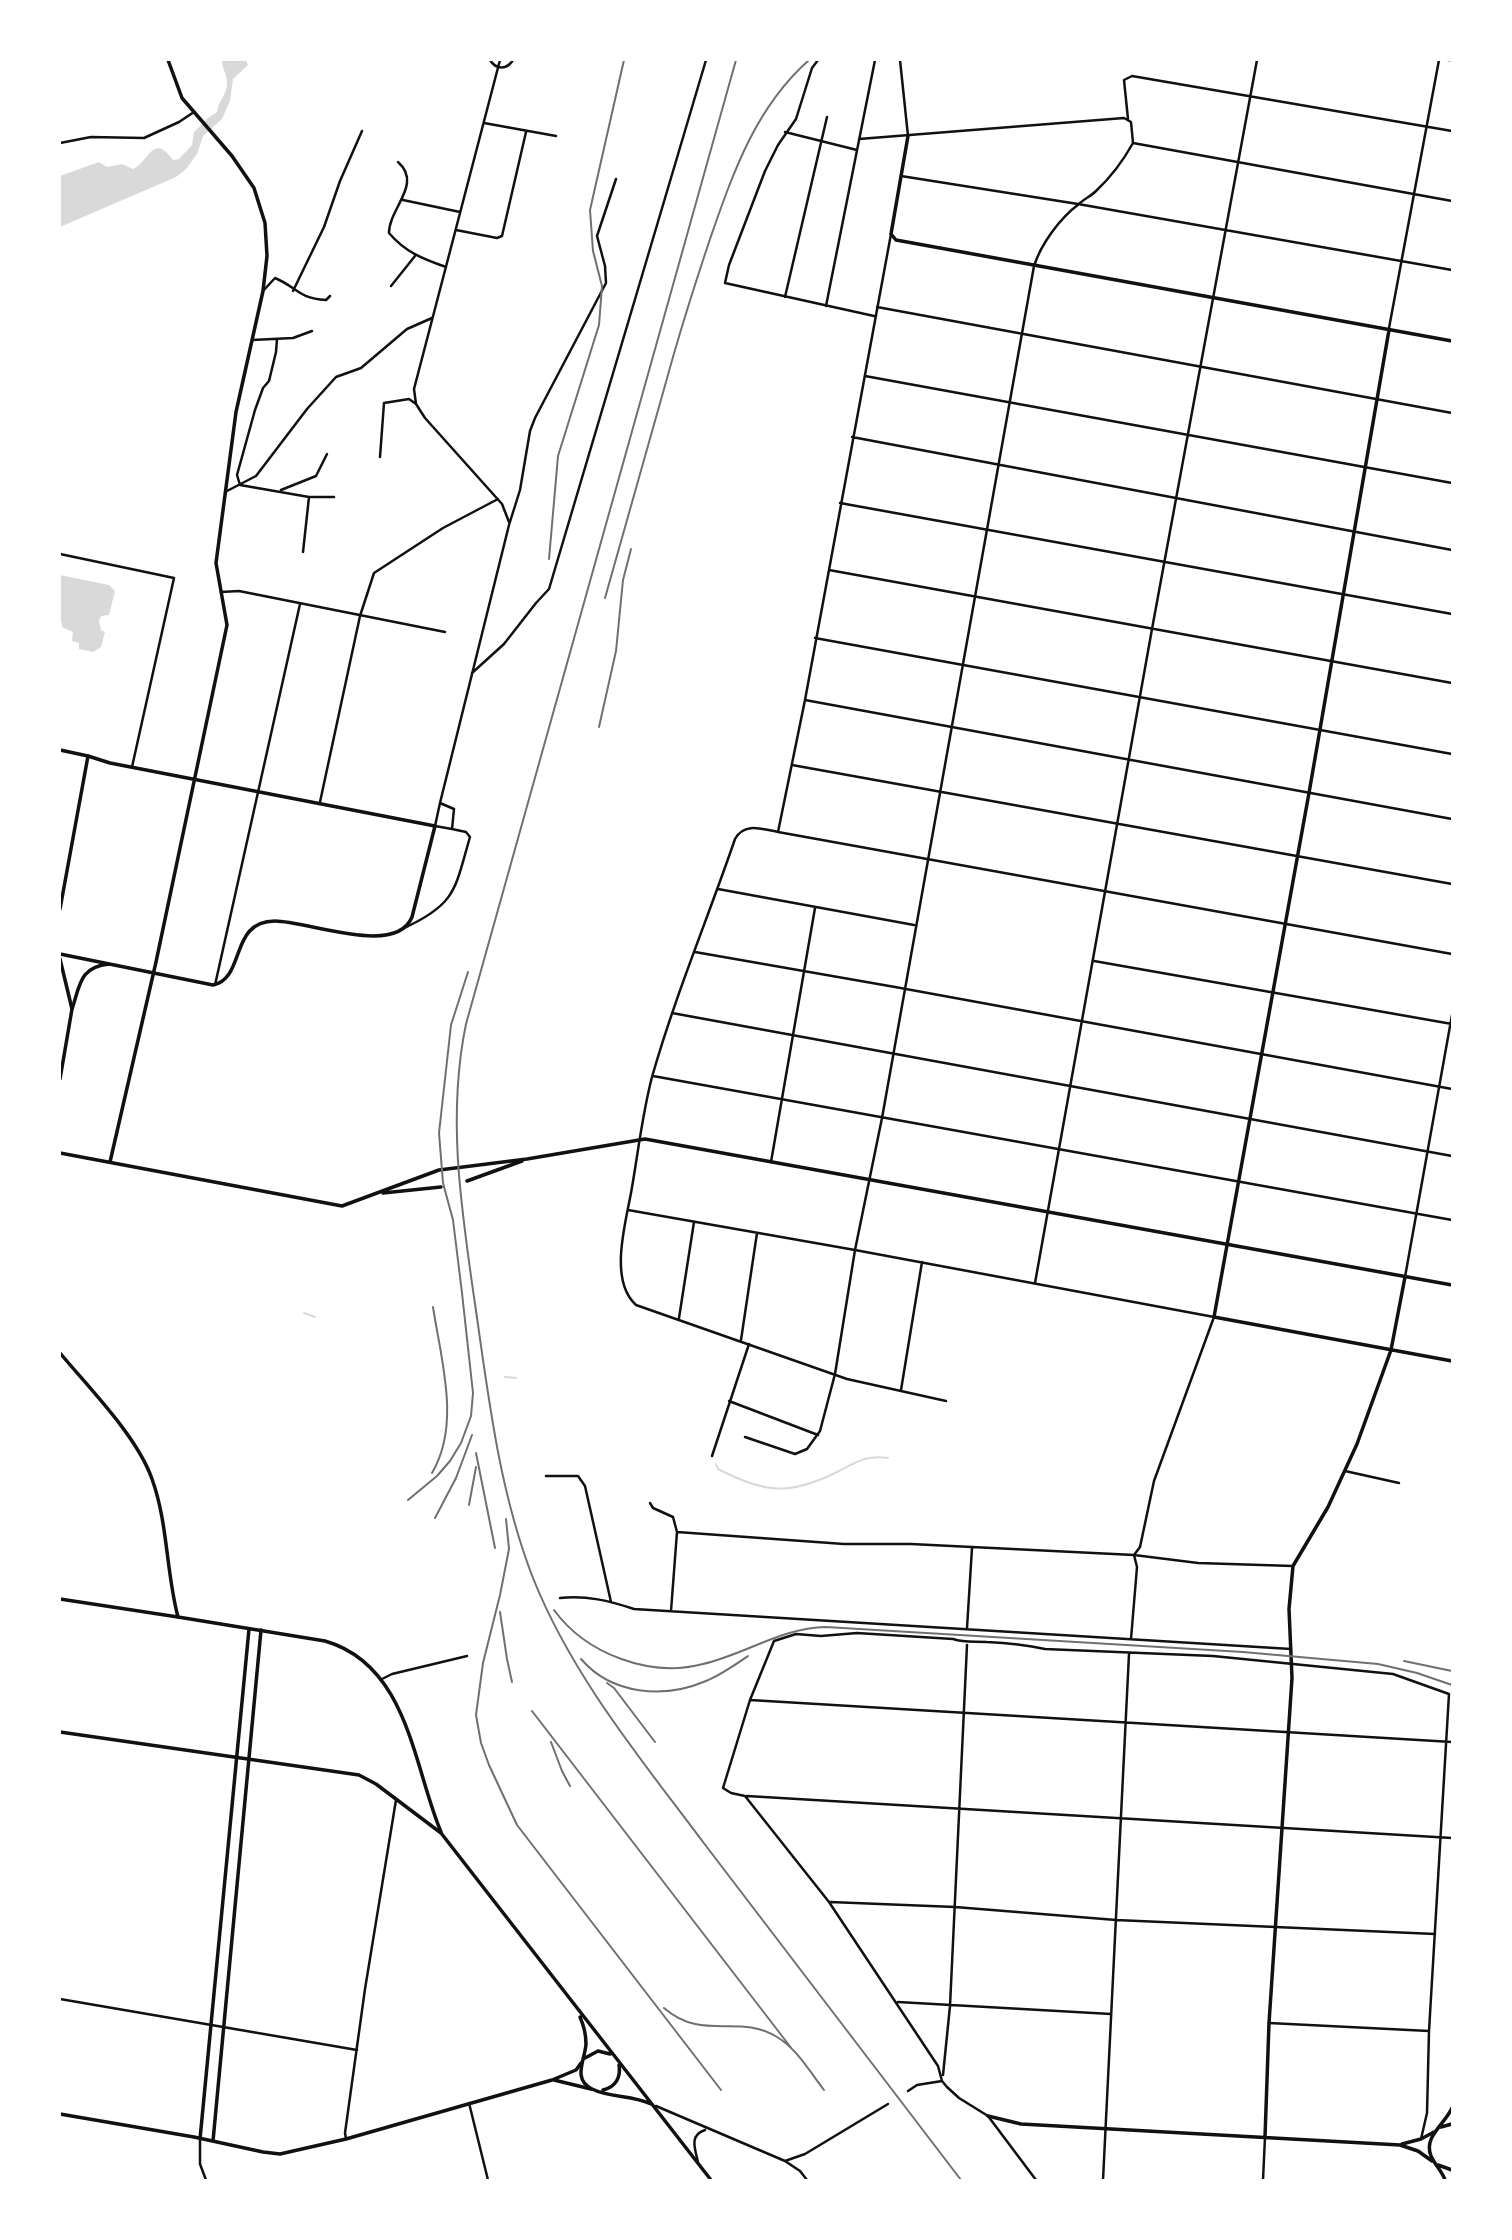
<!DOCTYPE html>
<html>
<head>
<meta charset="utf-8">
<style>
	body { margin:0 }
	#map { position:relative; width:1512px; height:2240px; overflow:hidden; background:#fff; font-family:Lato,sans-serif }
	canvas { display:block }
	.frame { position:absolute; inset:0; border:61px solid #fff; pointer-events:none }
</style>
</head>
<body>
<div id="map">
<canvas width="1512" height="2240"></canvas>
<div class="frame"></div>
</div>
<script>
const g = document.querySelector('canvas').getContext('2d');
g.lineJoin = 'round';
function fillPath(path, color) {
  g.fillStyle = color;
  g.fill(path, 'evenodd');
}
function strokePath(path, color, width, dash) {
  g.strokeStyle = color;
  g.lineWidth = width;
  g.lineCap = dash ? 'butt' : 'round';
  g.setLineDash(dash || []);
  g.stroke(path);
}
fillPath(new Path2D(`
	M222,60H246L248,65L233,79L230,101L222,119L203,136L197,154L186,169L176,177L60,227V176L99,162L107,167L122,164L133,169C149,162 153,132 173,160L179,159L192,145L194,132L208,118L217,112C218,101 227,95 227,83C227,75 222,68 222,60Z
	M60,575L109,585L115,591L109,615L101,616L99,621L101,630L105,632L101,647L93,652L79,649V643L72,641L73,632L62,627V623L60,622Z`), '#d9d9d9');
strokePath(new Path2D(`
	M304,1313L315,1317
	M505,1377L516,1378
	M716,1464L718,1469C764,1493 789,1496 837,1472C857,1462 864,1455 888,1458`), '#d9d9d9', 2);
strokePath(new Path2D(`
	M490,60C496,70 507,70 513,60
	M500,60L414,389L416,404L425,418L502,504L509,522
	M818,60L812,68L796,119L778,145L765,171L729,265L725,283L874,316
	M900,60L908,136
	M1448,60H1452
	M1128,119L1124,80L1132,76L1452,131
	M484,123L556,136
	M785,132L857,150
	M859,139L1124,118L1131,122L1133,143
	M60,143L91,137L144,138L179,122L194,112
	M1133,143L1452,201
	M398,162C423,184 389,208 389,233C405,252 423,259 446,267
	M901,176L1078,204L1452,270
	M403,200L460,212
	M456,230L497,238L502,236L526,132
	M891,234L805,700L778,832C762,829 744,822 735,839C708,918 675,996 652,1077C642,1115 638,1154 631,1193C625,1225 609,1281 636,1305L847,1379L946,1401
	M391,286L415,256
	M263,291L275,278C297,287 297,298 326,300L330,296
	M293,291L324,227L340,181L362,131
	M785,297L827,117
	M826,306L875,60
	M877,307L1452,413
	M1389,328L1439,60
	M277,339L276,352L269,381L263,388L255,410L237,475L240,485L309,497H334
	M252,340L293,338L312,331
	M865,376L1452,483
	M852,437L1452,550
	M380,457L384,403L409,399L416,404
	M281,490L316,476L327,454
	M225,492L256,476L307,409L336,377L361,368L407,329L432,318
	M840,503L1452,614
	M303,552L309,497
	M60,554L174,578L132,767
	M829,570L1452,683
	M221,592L239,591L445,632
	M815,638L1452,754
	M472,673L504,644L536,603L549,589L706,60
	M805,700L1452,819
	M792,765L1452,884
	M320,802L360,616L374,573L443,528L498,499
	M440,803L454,809L452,829L435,826L440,803L509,525L520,490L530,431L535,418L606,283L605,266L597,236L616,179
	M778,832L1452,954
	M718,889L914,925
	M404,928C457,904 455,888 470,837L466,832L452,829
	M695,952L895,987L1452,1089
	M1094,961L1452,1024
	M215,985L300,604
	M672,1013L1452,1156
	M653,1076L1452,1220
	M771,1162L815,908
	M628,1210L855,1250L1214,1317L1154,1481L1140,1547L1134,1555
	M1405,1277L1452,1015
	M1035,1283L1152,629L1257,60
	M679,1318L694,1222
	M741,1340L757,1233
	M901,1390L922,1262
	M729,1401L818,1435
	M745,1437L795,1454L807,1449L820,1431L835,1374L855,1250L882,1118L1034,266C1041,244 1060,218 1079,204C1084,199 1091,196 1096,191C1111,177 1123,161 1133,143
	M712,1456L749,1344
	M1345,1471L1399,1483
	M546,1476H578L585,1486L611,1602
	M650,1503L653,1508L673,1517L677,1532L671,1611
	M677,1532L844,1544H911L1134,1555L1198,1563L1293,1566
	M560,1598C586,1595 610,1601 634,1609L1291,1649
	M967,1628L972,1548
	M1131,1639L1137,1567L1134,1555
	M382,1679L392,1674L467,1656
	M750,1700L1452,1742
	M747,1796L1452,1838
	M830,1902L955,1907L1116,1920L1435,1934
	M60,1999L357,2050
	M898,2002L1111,2014
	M1269,2023L1429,2031
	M943,2075L950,2006L967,1645
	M908,2091L917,2085L942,2081
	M469,2103L488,2180
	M656,2106L785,2161L800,2171L807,2180
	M200,2139V2164L206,2180
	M346,2139L345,2133L365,1989L396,1800
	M785,2161L805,2154L888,2104
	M698,2162C695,2149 689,2135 705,2130
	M1036,2180L988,2116L959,2098L947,2087L942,2081L938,2066L829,1902L745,1796L731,1793L723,1788L750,1700L774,1641L796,1634L821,1636L857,1633L953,1639C965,1643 975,1641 987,1642C1007,1643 1026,1645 1045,1649L1213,1656L1393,1674L1449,1694L1429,2031L1427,2113L1421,2139
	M1103,2180L1129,1654
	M1263,2180L1265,2137`), '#111', 2.5);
strokePath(new Path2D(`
	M908,136L891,234L896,240L1452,341
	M1389,330L1309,793L1214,1317L1452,1361
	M60,954L213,985C246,978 229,921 275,921C308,921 396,957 412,917L435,826L110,763L88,756
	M72,1009C80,986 79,967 109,964
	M110,1162L156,962L227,625L216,563L236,412L263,291L267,256L265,223L254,188L232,156L182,98L168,60
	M60,1599L178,1617
	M554,2080L591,2089
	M60,2114L194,2137L263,2152L280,2154L346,2139L552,2080L576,2070L581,2063
	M988,2116L1021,2124L1400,2145L1418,2151L1432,2161
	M1265,2137L1269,2023L1292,1678L1289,1609L1293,1566L1328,1507L1357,1444L1391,1350L1405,1277
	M200,2139L249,1629
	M213,2141L261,1630
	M1402,2144L1421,2139L1434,2132`), '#111', 3.5);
strokePath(new Path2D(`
	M60,750L88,756L60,909
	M60,959L72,1009L60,1079
	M60,1153L342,1206L439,1170L527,1159L645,1139L1452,1285
	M467,1181L522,1161
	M383,1193L441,1187
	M60,1353C89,1388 137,1436 152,1479C168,1523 166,1572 178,1617L325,1641C408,1665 413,1765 441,1832`), '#111', 3.5);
strokePath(new Path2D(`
	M60,1732L359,1775L376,1784L441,1833L711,2180
	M580,2017C584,2026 586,2034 586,2044C585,2060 572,2079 592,2089C610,2098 632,2095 651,2104
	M585,2058L598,2051L610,2054
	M603,2090C616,2087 621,2077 619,2065
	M1441,2127L1452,2124
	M1438,2165L1452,2170
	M1445,2180C1442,2171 1435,2165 1431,2156C1423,2137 1445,2124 1452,2108`), '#111', 3.5);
strokePath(new Path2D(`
	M736,60L466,1024C447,1115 461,1207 474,1297C488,1392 498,1488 533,1578C572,1676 641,1759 703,1842C788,1955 875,2067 961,2180
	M549,559L558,456L599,325L602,286L593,251L590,210L624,60
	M605,598C626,526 646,454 666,382C679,334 694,287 710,239C733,173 755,108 809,60
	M599,727L616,651L623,580L631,549
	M476,1453L495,1548
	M432,1473C461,1424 441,1360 433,1307
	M408,1500L437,1476L450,1461L461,1443L471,1416L473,1393L462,1293L453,1220L443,1183L439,1133L451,1025L468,972
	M469,1505L476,1467
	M435,1518L456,1478L472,1435
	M506,1519L509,1549L500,1595L483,1663L476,1715L481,1743L489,1765L517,1825L721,2090
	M554,1610C586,1654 650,1678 703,1664C746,1654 781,1628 826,1627L1243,1652L1378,1664L1417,1673L1452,1685
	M500,1612L507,1659L512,1682
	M581,1659C612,1695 664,1699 706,1681C721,1675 735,1665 748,1656
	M1404,1661L1452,1671
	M607,1683L614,1688L655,1742
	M532,1711L792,2049
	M551,1742L562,1771L570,1786
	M664,2008C703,2042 739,2013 777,2037C797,2049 810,2072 824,2090`), '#707070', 2);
</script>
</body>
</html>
